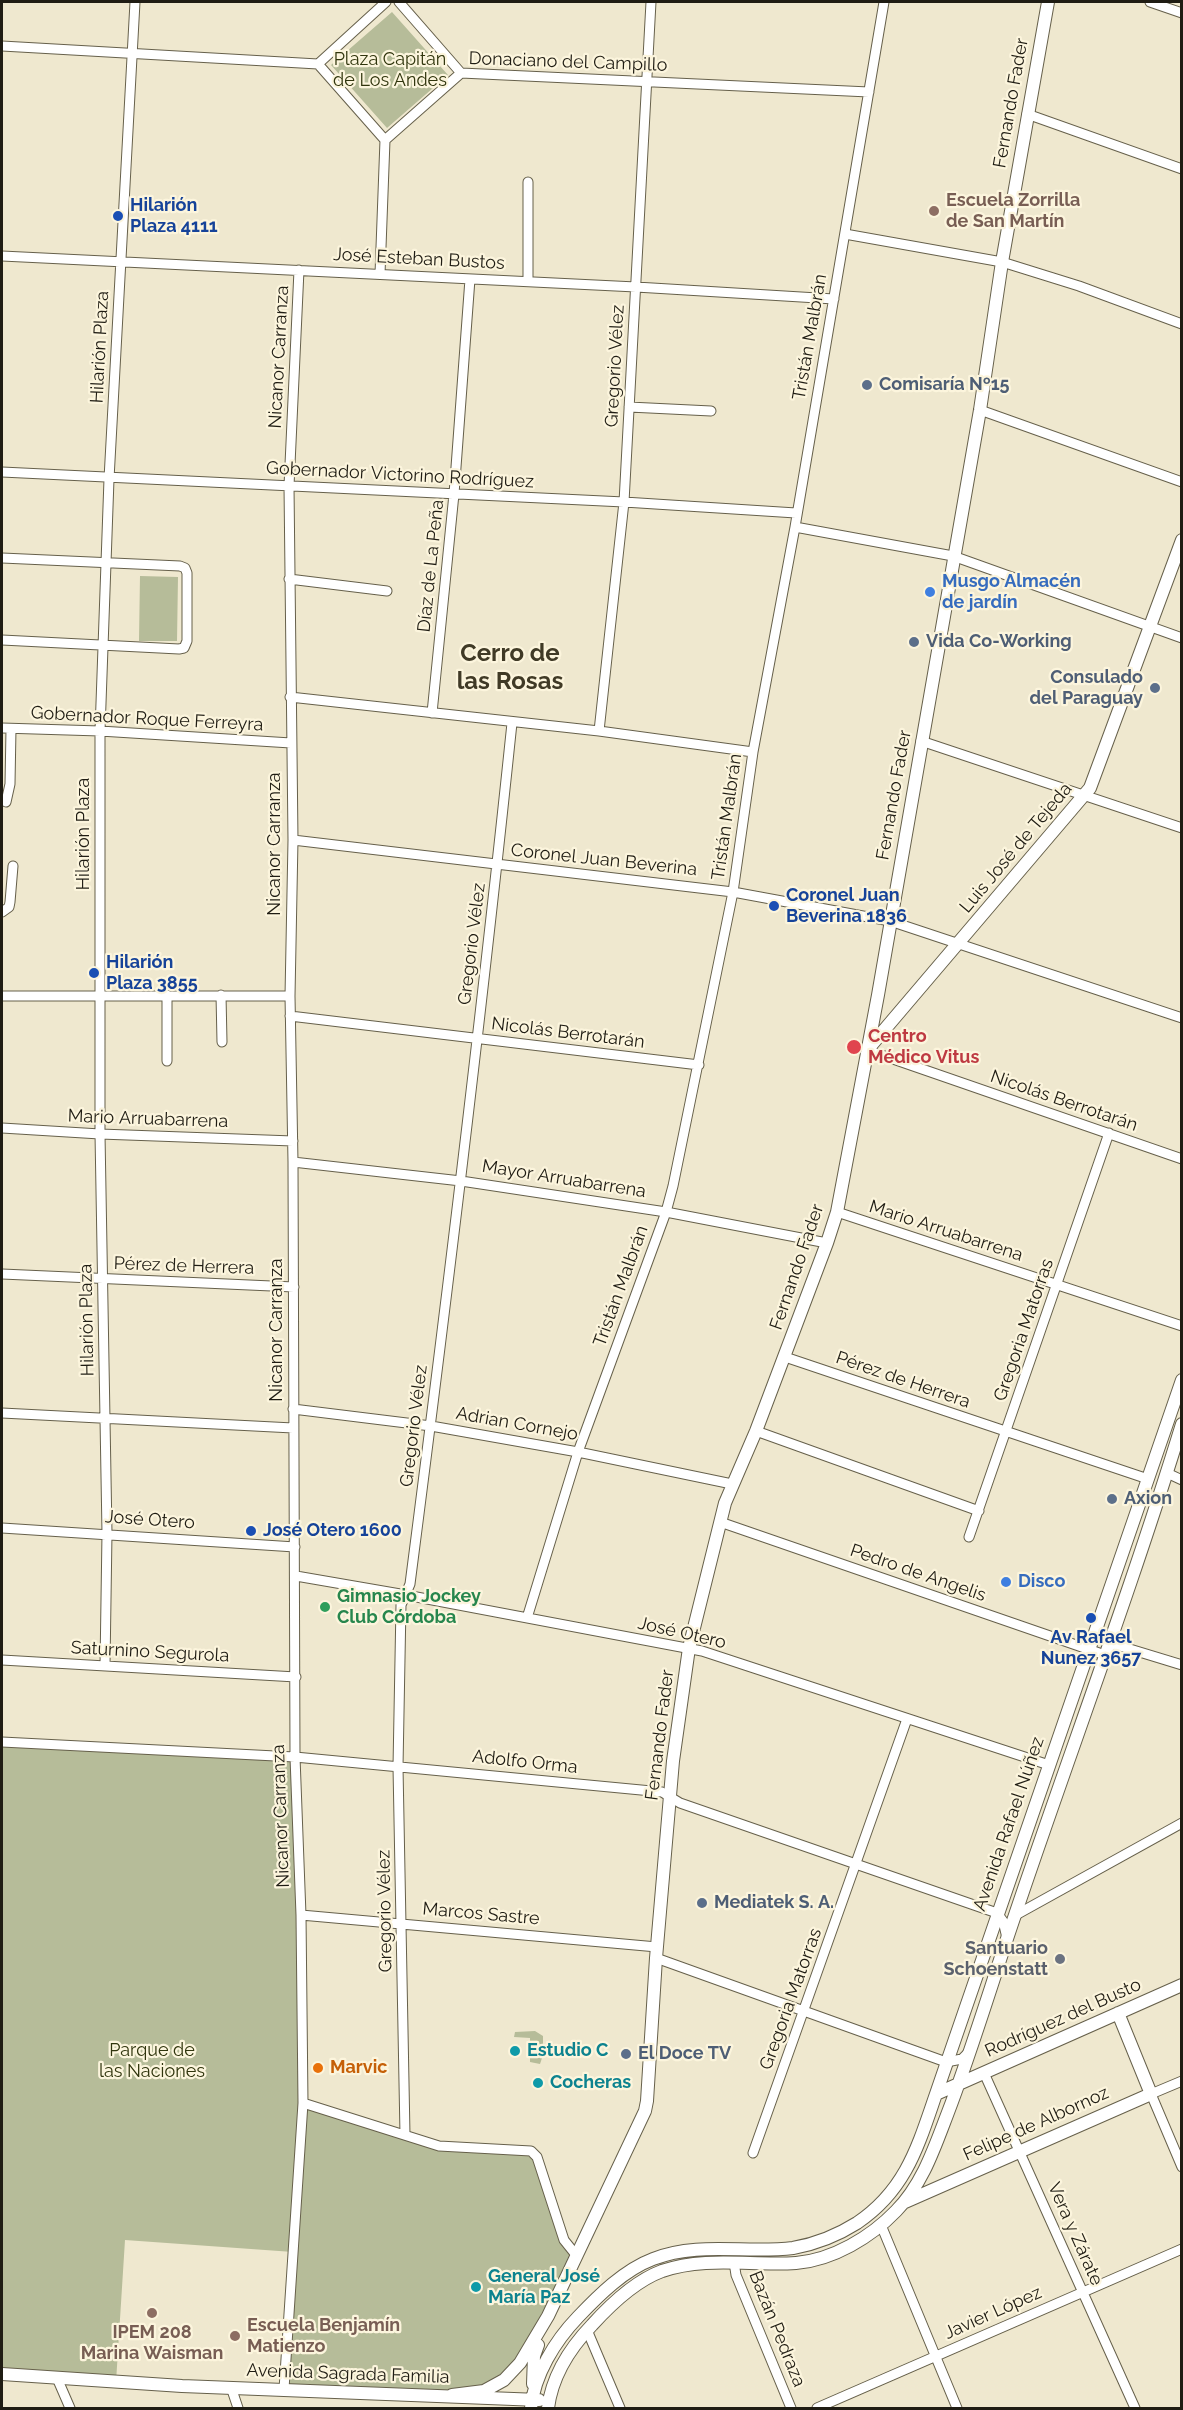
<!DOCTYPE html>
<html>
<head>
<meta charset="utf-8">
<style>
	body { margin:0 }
	#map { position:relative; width:1183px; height:2410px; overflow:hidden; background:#efe8cf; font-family:Raleway,sans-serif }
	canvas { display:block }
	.frame { position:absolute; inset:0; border:3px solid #1f1c13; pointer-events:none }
</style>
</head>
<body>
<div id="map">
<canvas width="1183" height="2410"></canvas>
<div class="frame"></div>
</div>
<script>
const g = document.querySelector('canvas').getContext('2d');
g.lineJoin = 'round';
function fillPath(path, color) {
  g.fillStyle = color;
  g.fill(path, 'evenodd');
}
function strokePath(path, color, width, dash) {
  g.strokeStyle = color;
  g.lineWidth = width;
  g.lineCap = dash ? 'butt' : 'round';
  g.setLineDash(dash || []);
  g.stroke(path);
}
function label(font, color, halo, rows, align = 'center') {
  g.font = font + ' Raleway,sans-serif';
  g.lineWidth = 4.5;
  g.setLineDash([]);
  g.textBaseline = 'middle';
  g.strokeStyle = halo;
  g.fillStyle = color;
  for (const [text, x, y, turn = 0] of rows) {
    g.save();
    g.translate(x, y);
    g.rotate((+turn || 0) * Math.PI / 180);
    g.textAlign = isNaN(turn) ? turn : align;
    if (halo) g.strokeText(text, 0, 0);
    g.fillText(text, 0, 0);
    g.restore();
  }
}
fillPath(new Path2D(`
	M392,12L448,75L387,128L331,65Z
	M140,576L178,577L177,641H139Z
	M2,1742L295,1757L303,2102L439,2146L537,2157L564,2240L576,2255L532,2346L484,2391L284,2389L293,2252L125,2240L116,2382L2,2374Z
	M535,2031L543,2036V2055L540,2064L530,2062V2038L514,2037L515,2032Z`), '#b6bc99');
const minor = new Path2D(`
	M399,2L461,73
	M1150,2L1182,13
	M2,46L318,64L385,140L461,73L869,92
	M318,64L386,2
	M1027,114L1182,169
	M845,234L1002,262L1079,286L1182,324
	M2,256L636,287L834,299
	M380,274L385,140
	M528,281V182
	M629,407L711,411
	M980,410L1182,482
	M2,472L624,502L796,513
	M795,527L953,556L1182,638
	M2,558L180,566L185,568L187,573V641L184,648L179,649L2,640
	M289,579L387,591
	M290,697L599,731L753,752
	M432,713L454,494L470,279
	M2,728L100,731L291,743
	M599,731L624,502L651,2
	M921,741L1182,828
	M6,802L10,784L11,729
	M293,840L733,892L890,921L1182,1018
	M2,912L9,907L10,902L13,866
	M167,995V1061
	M221,995L222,1042
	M2,996H290
	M290,1016L699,1065
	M867,1050L1182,1159
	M2,1128L100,1134L293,1141
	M293,1162L461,1181L666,1212L827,1243
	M837,1212L1182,1326
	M2,1274L294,1287
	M785,1357L1148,1479
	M293,1409L431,1426L578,1452L732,1484
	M2,1413L293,1428
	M756,1431L979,1511
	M1167,1473L1182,1480
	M720,1522L1105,1655
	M2,1528L295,1547
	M969,1537L1109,1133
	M296,1576L406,1595L702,1651L1049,1765
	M527,1618L578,1452L666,1212L673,1186L733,892L753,752L795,527L884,2
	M1110,1643L1182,1665
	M2,1660L296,1677
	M105,1666L107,1533L100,1134V731L109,479L135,2
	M2,1742L295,1757L662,1792L680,1803L997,1913L1003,1921L1007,1938
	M301,1915L657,1947
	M1014,1916L1182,1823
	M656,1958L946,2062L962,2059L969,2052
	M984,2073L1135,2408
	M1182,2081L1151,2094L1182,2167
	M303,2103L439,2146L531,2151L537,2157L564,2240L576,2255
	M405,2135L398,1767L401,1605L410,1584C447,1298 482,1011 512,723
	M753,2153L907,1719
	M881,2225L957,2408
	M734,2262L736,2275L791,2408
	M587,2330L620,2408
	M57,2378L70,2408
	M231,2387L238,2408
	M284,2389L303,2103L301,1915L295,1757L293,1162L290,996L293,840L289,486L299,270
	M817,2408L1182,2249`);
const major = new Path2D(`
	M868,1049L1090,788L1182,540
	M936,2094L1182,1985
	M905,2202L1151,2094L1118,2013
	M2,2374L182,2386L539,2400
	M533,2384L534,2356L538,2345
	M452,2395L484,2391L504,2380L520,2363L548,2316L645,2111L647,2101L656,1958L673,1761L689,1648L725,1503L756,1431L827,1243L837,1212L878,995L980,410L1002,262L1048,2
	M531,2408C534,2375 555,2341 578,2317C599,2295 624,2270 653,2259C699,2241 746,2254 793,2248C816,2244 838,2235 857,2223C906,2190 918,2146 936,2094L1182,1380
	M548,2408C552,2377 570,2348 592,2325C611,2304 635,2281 662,2271C706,2256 751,2266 796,2263C833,2260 871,2237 896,2211C922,2185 934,2149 947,2115C972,2050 992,1982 1015,1915C1070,1752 1131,1590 1182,1424`);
strokePath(minor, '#66604b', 11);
strokePath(major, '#66604b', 14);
strokePath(minor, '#fff', 9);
strokePath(major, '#fff', 12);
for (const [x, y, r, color] of [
	[934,211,6,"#8d6e63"],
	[118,216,6,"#1a4fb4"],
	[867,385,6,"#5c6f8a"],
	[930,592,6,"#3f7fe0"],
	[914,642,6,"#5c6f8a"],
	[1155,688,6,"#5c6f8a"],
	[774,906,6,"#1a4fb4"],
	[94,973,6,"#1a4fb4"],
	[854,1047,8,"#e0444e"],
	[1112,1499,6,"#5c6f8a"],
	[251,1531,6,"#1a4fb4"],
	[1006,1582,6,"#3f7fe0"],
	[325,1607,6,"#2e9e5b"],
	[1091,1618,6,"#1a4fb4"],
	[702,1903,6,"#5c6f8a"],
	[1060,1959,6,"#6b7280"],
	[515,2051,6,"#0f9aa8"],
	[626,2054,6,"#5c6f8a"],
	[318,2068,6,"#e8710a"],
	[538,2083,6,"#0f9aa8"],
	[476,2287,6,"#0f9aa8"],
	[152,2313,6,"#8d6e63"],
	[235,2336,6,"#8d6e63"]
]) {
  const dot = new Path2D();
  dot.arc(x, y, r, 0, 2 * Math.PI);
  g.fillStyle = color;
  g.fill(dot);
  strokePath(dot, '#fcf5dd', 2);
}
label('18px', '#30350d', '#fcf5dd', [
	["Plaza Capitán",390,60],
	["de Los Andes",390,81],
	["Parque de",152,2051],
	["las Naciones",152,2072]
]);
label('18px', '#1f1c13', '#fcf5dd', [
	["Donaciano del Campillo",568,62,2],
	["Fernando Fader",1011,103,-80],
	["José Esteban Bustos",419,259,3],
	["Tristán Malbrán",810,337,-80],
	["Hilarión Plaza",100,347,-87],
	["Nicanor Carranza",279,357,-87],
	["Gregorio Vélez",615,366,-87],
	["Gobernador Victorino Rodríguez",400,475,3],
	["Díaz de La Peña",431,566,-84],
	["Gobernador Roque Ferreyra",147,719,3],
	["Fernando Fader",894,795,-80],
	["Tristán Malbrán",727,817,-82],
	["Hilarión Plaza",84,834,-90],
	["Nicanor Carranza",275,844,-90],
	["Luis José de Tejeda",1016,848,-50],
	["Coronel Juan Beverina",604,860,6],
	["Gregorio Vélez",472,944,-83],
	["Nicolás Berrotarán",568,1033,7],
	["Nicolás Berrotarán",1064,1101,19],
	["Mario Arruabarrena",148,1119,2],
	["Mayor Arruabarrena",564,1179,9],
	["Mario Arruabarrena",946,1231,18],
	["Pérez de Herrera",184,1266,2],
	["Fernando Fader",797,1267,-71],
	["Tristán Malbrán",621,1286,-70],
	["Hilarión Plaza",87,1320,-91],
	["Nicanor Carranza",277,1330,-90],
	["Gregoria Matorras",1024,1330,-71],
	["Pérez de Herrera",903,1380,19],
	["Adrian Cornejo",517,1424,10],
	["Gregorio Vélez",414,1426,-83],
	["José Otero",150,1520,4],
	["Pedro de Angelis",918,1573,19],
	["José Otero",682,1633,13],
	["Saturnino Segurola",150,1652,3],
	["Fernando Fader",660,1735,-83],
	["Adolfo Orma",525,1762,6],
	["Nicanor Carranza",281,1816,-92],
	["Avenida Rafael Núñez",1009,1824,-71],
	["Gregorio Vélez",385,1911,-91],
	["Marcos Sastre",481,1914,5],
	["Gregoria Matorras",791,1999,-70],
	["Rodríguez del Busto",1063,2018,-24],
	["Felipe de Albornoz",1036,2124,-24],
	["Vera y Zárate",1075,2234,66],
	["Javier López",993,2313,-24],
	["Bazán Pedraza",777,2329,68],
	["Avenida Sagrada Familia",348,2374,2]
]);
label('bold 18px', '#785e54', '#fcf5dd', [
	["Escuela Zorrilla",946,201],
	["de San Martín",946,222],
	["Escuela Benjamín",247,2326],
	["Matienzo",247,2347],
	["IPEM 208",152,2333,"center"],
	["Marina Waisman",152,2354,"center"]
], 'left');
label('bold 18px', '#164399', '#fcf5dd', [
	["Hilarión",130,206],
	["Plaza 4111",130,227],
	["Coronel Juan",786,896],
	["Beverina 1836",786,917],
	["Hilarión",106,963],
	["Plaza 3855",106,984],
	["José Otero 1600",263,1531],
	["Av Rafael",1091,1638,"center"],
	["Nunez 3657",1091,1659,"center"]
], 'left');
label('bold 18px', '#4e5e75', '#fcf5dd', [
	["Comisaría Nº15",879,385],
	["Vida Co-Working",926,642],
	["Consulado",1143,678,"right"],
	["del Paraguay",1143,699,"right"],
	["Axion",1124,1499],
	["Mediatek S. A.",714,1903],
	["El Doce TV",638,2054]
], 'left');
label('bold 18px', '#366cbe', '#fcf5dd', [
	["Musgo Almacén",942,582],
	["de jardín",942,603],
	["Disco",1018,1582]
], 'left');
label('bold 18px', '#be3a42', '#fcf5dd', [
	["Centro",868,1037],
	["Médico Vitus",868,1058]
], 'left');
label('bold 18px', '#27864d', '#fcf5dd', [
	["Gimnasio Jockey",337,1597],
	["Club Córdoba",337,1618]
], 'left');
label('bold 18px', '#5b616d', '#fcf5dd', [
	["Santuario",1048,1949],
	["Schoenstatt",1048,1970]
], 'right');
label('bold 18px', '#0d838f', '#fcf5dd', [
	["Estudio C",527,2051],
	["Cocheras",550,2083],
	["General José",488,2277],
	["María Paz",488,2298]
], 'left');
label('bold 18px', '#c56008', '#fcf5dd', [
	["Marvic",330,2068]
], 'left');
label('bold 24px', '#403a26', '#fcf5dd', [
	["Cerro de",510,654],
	["las Rosas",510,682]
]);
</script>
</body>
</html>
